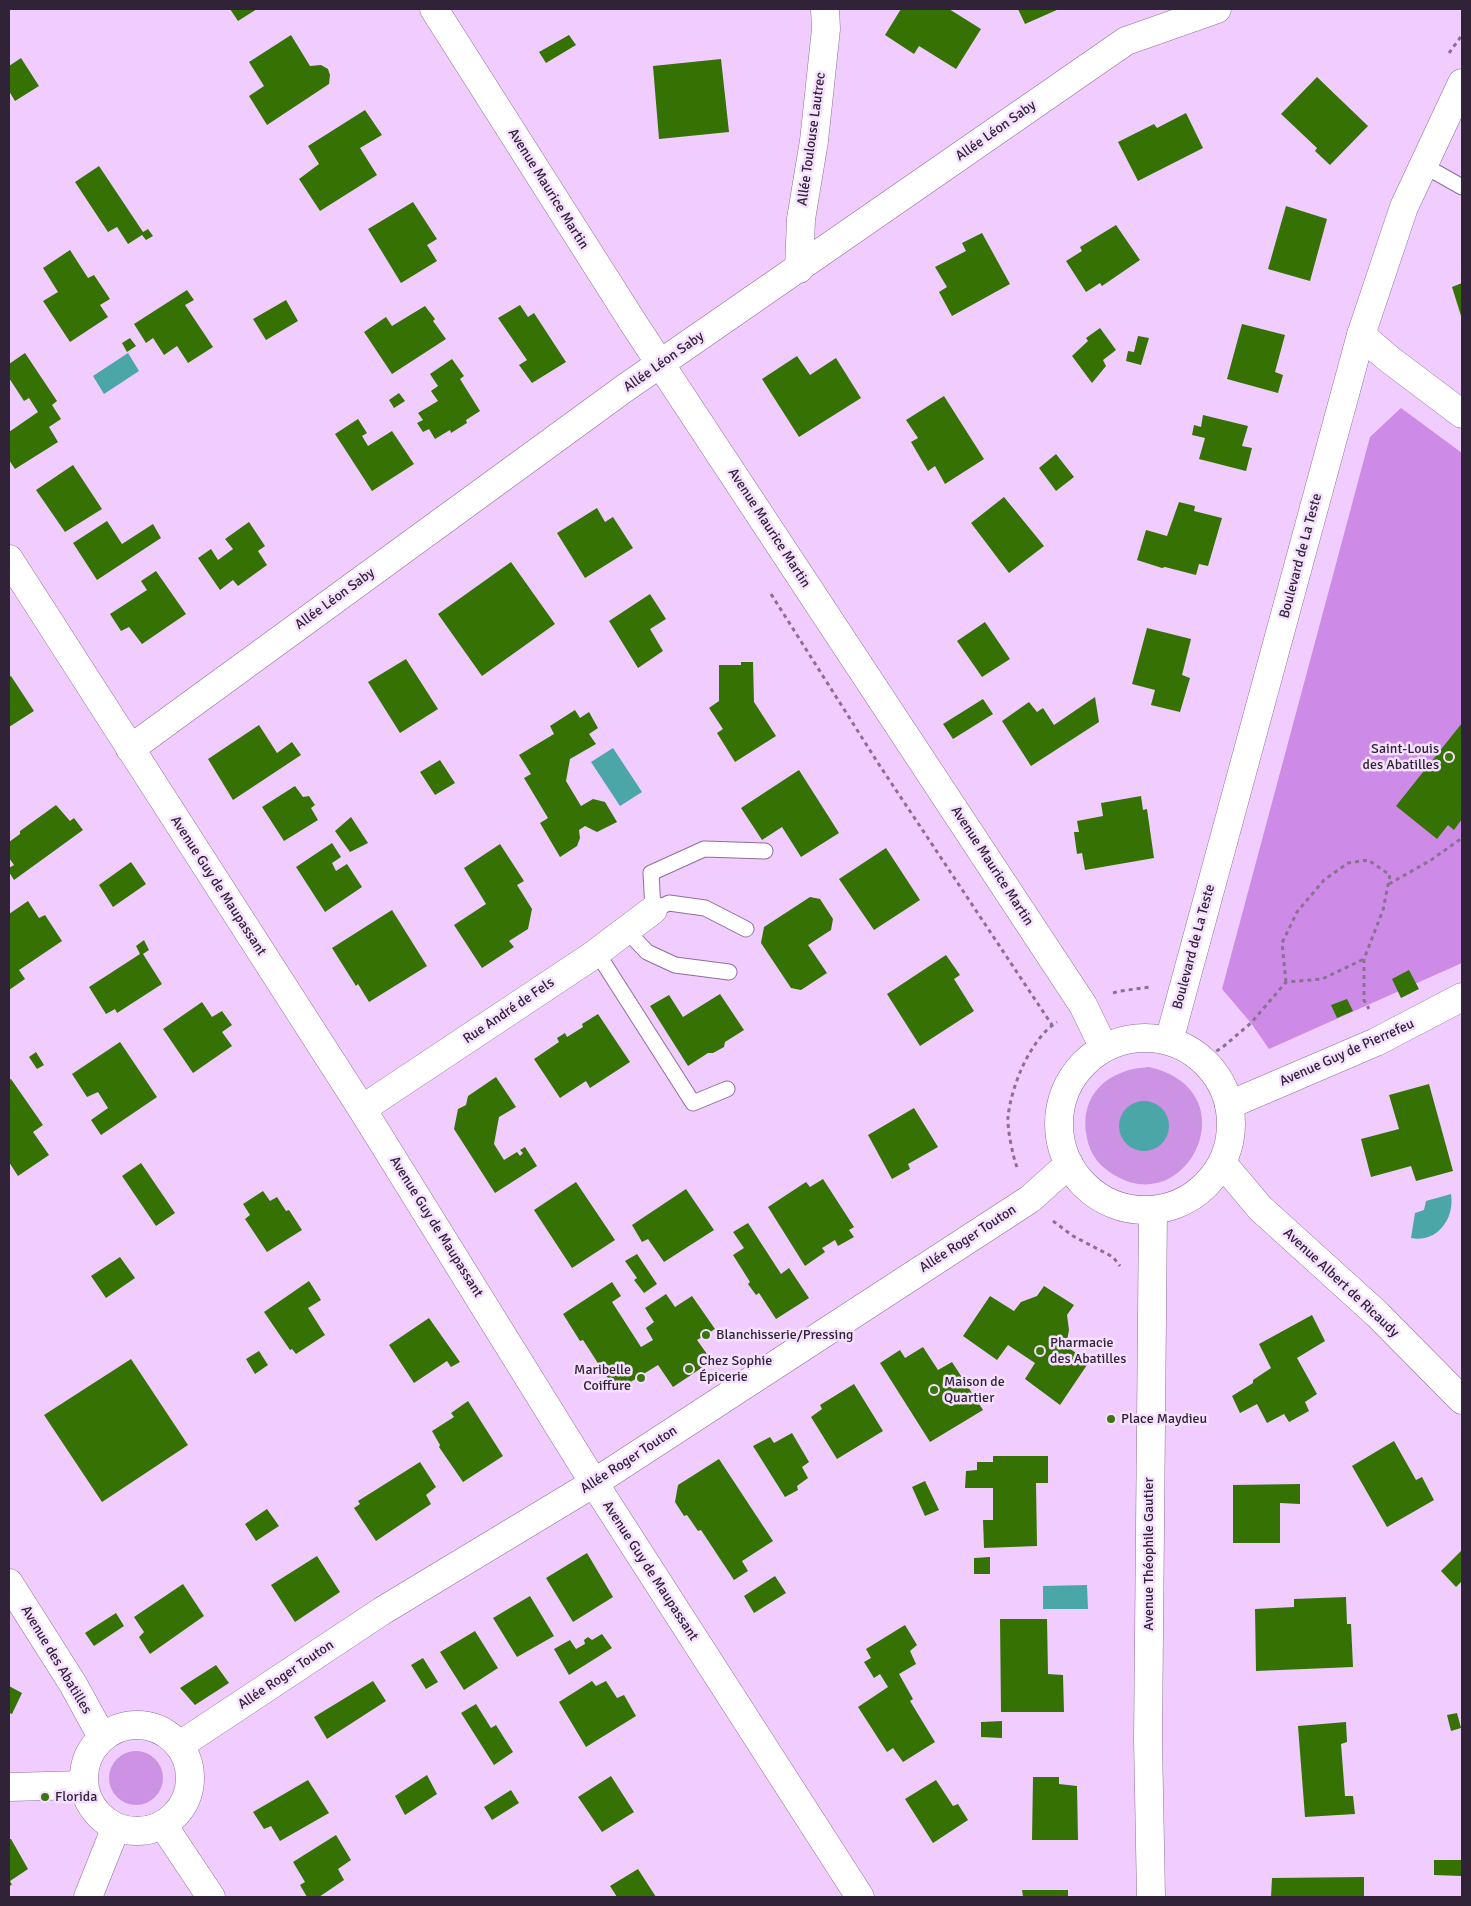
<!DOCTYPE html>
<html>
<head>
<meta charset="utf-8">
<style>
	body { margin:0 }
	#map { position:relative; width:1471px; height:1906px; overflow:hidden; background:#f1cdff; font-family:Signika,sans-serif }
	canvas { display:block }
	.frame { position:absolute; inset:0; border:10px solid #312337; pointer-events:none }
</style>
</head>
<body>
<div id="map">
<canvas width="1471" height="1906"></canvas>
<div class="frame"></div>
</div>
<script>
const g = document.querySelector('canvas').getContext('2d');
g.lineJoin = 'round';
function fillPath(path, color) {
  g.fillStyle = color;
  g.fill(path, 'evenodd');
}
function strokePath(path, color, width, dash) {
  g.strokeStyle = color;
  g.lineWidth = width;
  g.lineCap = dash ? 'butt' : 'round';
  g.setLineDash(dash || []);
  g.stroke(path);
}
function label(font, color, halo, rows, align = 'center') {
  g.font = font + ' Signika,sans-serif';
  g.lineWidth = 5;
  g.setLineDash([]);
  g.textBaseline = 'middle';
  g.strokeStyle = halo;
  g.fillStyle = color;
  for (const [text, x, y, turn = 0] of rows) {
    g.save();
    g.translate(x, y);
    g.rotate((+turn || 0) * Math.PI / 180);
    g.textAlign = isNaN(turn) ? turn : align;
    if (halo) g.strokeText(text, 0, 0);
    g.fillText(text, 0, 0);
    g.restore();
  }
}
fillPath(new Path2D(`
	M1149,1067C1250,1090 1189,1218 1116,1176C1101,1168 1090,1155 1087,1138C1078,1095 1108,1069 1149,1067Z
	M109 1778a27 27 0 1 1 54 0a27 27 0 1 1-54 0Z`), '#cc92e3');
fillPath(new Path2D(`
	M1401,408L1462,453V963L1269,1049L1251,1023L1222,989L1370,437Z`), '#cd8be7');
fillPath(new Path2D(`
	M128,353L139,371L104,394L93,376Z
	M613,748L642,792L620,806L591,762Z
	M1119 1126a25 25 0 1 1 50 0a25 25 0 1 1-50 0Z
	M1451,1194C1455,1219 1437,1243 1411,1238L1415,1213L1424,1210L1426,1201Z
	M1087,1585L1088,1609H1043V1586Z`), '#4aa6a7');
fillPath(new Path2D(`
	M230,9H257L238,21Z
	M901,9H949L981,29L956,69L919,46L914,54L885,35Z
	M1018,9H1059L1025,24Z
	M291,35L310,66L321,65L328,69L330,75L329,84L267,125L249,96L264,86L249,62Z
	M569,35L576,45L546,63L539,52Z
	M21,58L39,86L15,101L9,91V66Z
	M721,59L729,132L659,139L653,66Z
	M1317,77L1368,126L1330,165L1315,151L1317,148L1281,114Z
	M365,110L382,135L360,148L377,175L320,211L299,179L319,164L308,146Z
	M1186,113L1203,148L1138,181L1118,142L1154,124L1157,128Z
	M99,166L143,232L148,229L153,236L146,240L142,235L128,244L117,227L108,232L75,182Z
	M413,202L437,239L427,245L437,261L401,283L368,229Z
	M1286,206L1327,219L1310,281L1268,269Z
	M1116,225L1140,260L1102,286L1100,283L1086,292L1066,261L1082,251L1080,247Z
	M982,233L1010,284L952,316L939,292L947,287L935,267L966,251L962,243Z
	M70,250L88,278L94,275L110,299L100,305L108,317L70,342L43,301L58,292L43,268Z
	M1462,283V319L1452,287Z
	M187,290L194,300L185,305L213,347L188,363L177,346L164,355L153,338L146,343L134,324Z
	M286,300L298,321L266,340L253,319Z
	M520,305L528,317L534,313L566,362L532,383L519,365L527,360L498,318Z
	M425,306L435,319L433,321L446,339L392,374L364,332L386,317L392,326Z
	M1242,324L1285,335L1275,372L1283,375L1278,393L1227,379Z
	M1100,328L1116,350L1103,360L1106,366L1092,383L1072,356L1088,341L1086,338Z
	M1138,336L1149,338L1141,365L1126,361L1128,351L1134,352Z
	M130,338L136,346L127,352L122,343Z
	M25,353L57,401L52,405L61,419L49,427L58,442L15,469L9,460V432L38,412L29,398L24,401L9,378V364Z
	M797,356L810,375L836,358L861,398L799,437L762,379Z
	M452,359L464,376L460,379L480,411L466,420L467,423L451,433L450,430L435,439L429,429L423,432L417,423L423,420L418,413L438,401L431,391L438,386L430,374Z
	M399,393L405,401L394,408L389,400Z
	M944,396L984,459L945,484L935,466L928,471L911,442L918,438L906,420Z
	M1203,415L1248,426L1242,446L1252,448L1246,471L1199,459L1205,438L1192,435L1194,425L1201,427Z
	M358,419L367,433L362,436L368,446L392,431L414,464L372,491L335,434Z
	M1056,454L1074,477L1056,491L1039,468Z
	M73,465L102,509L65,532L36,490Z
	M1004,497L1044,546L1009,573L971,523Z
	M1179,502L1195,506L1194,511L1222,518L1208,566L1199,564L1196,575L1165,567L1162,568L1137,560L1146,530L1167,536Z
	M597,508L605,522L613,517L633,548L585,578L557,533Z
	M107,521L122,544L153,524L161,538L97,580L73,543Z
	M249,522L265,546L258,551L267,565L238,586L233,580L220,590L198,558L211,549L218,560L233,549L225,539Z
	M511,562L555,624L482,676L438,614Z
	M156,571L186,614L142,644L129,627L121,631L110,614L147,590L141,581Z
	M650,594L666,619L650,629L663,651L638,668L609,621Z
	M985,622L1010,659L982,677L957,641Z
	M1147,628L1191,639L1182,675L1190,678L1180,712L1151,705L1155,690L1132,684Z
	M406,659L438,709L400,733L368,682Z
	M741,662H753L754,702L776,736L735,762L717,733L723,729L709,708L719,701V665H741Z
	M11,676L34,711L9,727V677Z
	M1095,697L1099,722L1031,766L1002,721L1029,702L1037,712L1043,708L1054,725Z
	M983,699L993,714L953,739L943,724Z
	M575,710L580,718L589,712L598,728L589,734L596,744L570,759L566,781L581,806L593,799L605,802L617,822L597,832L585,826L579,830L580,838L577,846L560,857L540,823L548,818L524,778L531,774L519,755L554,734L550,726Z
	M1462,723V819L1454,830L1448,825L1437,839L1396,806Z
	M259,725L277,753L292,742L301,755L233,800L208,759Z
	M440,760L455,783L435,795L420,772Z
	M799,770L839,833L801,857L782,827L762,840L741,808Z
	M295,786L303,797L309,796L315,805L311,808L318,820L284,841L262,807Z
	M1141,796L1143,810L1147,809L1154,858L1085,870L1082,853L1077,854L1074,832H1079L1077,821L1103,816L1101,803Z
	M56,805L70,821L74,818L83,830L14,880L9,872V868L14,865L9,858V842L20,834V831Z
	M351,817L368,843L350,852L335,831Z
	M332,843L341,857L332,863L336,871L347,864L362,887L325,912L296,867Z
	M500,844L524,881L517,885L532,909L528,929L509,941L514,947L482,968L454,925L486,904L464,868Z
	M886,848L920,900L874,930L839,879Z
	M131,862L146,884L113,907L99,885Z
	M810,897L820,899L833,919L831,930L808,945L827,973L801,990L791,988L761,943L764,927Z
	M28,901L39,918L45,915L62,941L19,970L25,979L9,990V914Z
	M392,910L427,966L369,1002L358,984L356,986L332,948Z
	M144,940L149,950L143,954L162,984L117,1013L115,1009L106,1014L89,987L140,954L136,946Z
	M946,955L960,975L954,979L974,1011L920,1046L887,994Z
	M1409,970L1419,989L1401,998L1392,979Z
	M720,994L744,1030L725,1042L724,1047L713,1053H708L688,1066L650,1006L669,995L683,1017Z
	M1347,999L1353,1011L1337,1018L1331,1005Z
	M202,1002L212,1017L222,1011L232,1025L222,1032L232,1046L193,1073L163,1029Z
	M598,1014L630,1062L590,1088L586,1081L560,1098L534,1059L559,1042L557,1038L565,1033L567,1037L583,1027L582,1024Z
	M120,1042L157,1097L101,1135L91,1120L108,1108L98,1092L87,1097L72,1074Z
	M36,1052L44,1065L37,1069L29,1057Z
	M496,1077L516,1107L499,1117L494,1144L504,1160L517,1152L520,1156L523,1153L520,1150L525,1147L537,1166L495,1193L454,1129L458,1109L466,1105L468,1096Z
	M11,1079L43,1125L33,1132L49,1155L18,1176L9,1162V1080Z
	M1429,1084L1453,1171L1416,1181L1411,1166L1371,1177L1361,1139L1399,1129L1389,1095Z
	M914,1108L938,1147L908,1164L910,1169L892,1179L868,1135Z
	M141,1163L175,1213L156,1226L122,1176Z
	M823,1179L854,1227L849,1230L854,1237L838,1246L835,1240L822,1248L825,1252L805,1266L768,1207L806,1182L810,1187Z
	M576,1182L615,1240L572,1268L534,1210Z
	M686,1189L714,1230L664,1262L648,1239L642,1242L632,1225Z
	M263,1191L270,1201L277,1197L286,1211L289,1210L302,1230L267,1252L245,1219L250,1215L243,1204Z
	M748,1223L781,1274L789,1268L809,1298L776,1319L759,1293L756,1295L748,1284L750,1282L733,1255L744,1248L733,1232Z
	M637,1254L657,1284L644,1293L634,1280L637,1278L625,1261Z
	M120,1257L135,1278L106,1298L91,1276Z
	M309,1281L321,1300L308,1308L325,1335L296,1354L292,1349L290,1350L264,1312Z
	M612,1282L621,1296L612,1302L641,1347L653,1340L646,1328L654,1322L645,1308L666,1294L675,1307L692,1296L715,1329L697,1340L712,1361L673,1387L658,1365L616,1391L583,1340L580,1341L563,1314Z
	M1044,1286L1074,1305L1067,1315L1069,1330L1066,1346L1089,1362L1060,1405L1025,1379L1035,1363L1008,1345L997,1360L963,1336L990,1296L1014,1311L1021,1302L1037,1296Z
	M1312,1315L1325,1341L1297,1358L1317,1394L1305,1402L1309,1411L1289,1422L1284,1414L1267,1423L1257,1404L1240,1413L1232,1396L1253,1383V1380L1271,1368L1259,1344Z
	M429,1318L460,1362L451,1367L447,1361L414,1383L389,1345Z
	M923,1347L938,1370L952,1362L983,1410L930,1442L880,1363L900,1350L905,1358Z
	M259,1351L268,1365L255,1374L246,1359Z
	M131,1359L188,1445L102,1502L44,1415Z
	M854,1384L883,1431L837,1459L811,1417L822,1409L820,1405Z
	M468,1401L503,1456L463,1482L439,1447L440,1445L432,1431L454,1417L451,1413Z
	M792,1433L809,1462L802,1467L808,1478L797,1486L798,1490L785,1497L753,1446L770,1437L774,1443Z
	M1394,1441L1416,1480L1422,1477L1434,1500L1387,1527L1352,1466Z
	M993,1456H1048V1483H1036L1037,1546L984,1548L983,1520H993V1488H965L966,1471L977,1470V1462H993Z
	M719,1459L773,1541L742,1561L748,1571L734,1580L701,1530L698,1531L687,1515L684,1516L675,1502L678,1485Z
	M420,1462L436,1487L426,1495L431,1504L376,1541L354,1508L360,1504L358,1501Z
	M925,1481L939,1510L925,1516L912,1487Z
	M1300,1484V1504L1280,1503V1543H1233V1485Z
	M267,1509L279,1526L256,1541L245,1524Z
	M1462,1550V1581L1456,1587L1441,1571Z
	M587,1553L613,1597L573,1622L546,1578Z
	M317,1556L340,1592L295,1622L271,1585Z
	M990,1557V1574H974V1558Z
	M775,1576L786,1593L754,1613L744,1596Z
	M183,1584L204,1616L150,1654L139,1637L144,1632L134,1617Z
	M530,1596L554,1636L517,1657L493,1618Z
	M1346,1597L1347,1624H1351L1353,1667L1256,1671L1255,1609L1294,1607V1599Z
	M116,1613L124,1626L94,1646L85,1633Z
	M1000,1619H1047L1048,1674L1063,1675L1064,1712H1001Z
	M905,1625L917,1645L910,1651L916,1664L899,1674L913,1699L910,1701L935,1742L903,1762L893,1748L887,1752L858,1707L888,1687L880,1674L874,1678L864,1662L871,1658L866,1649Z
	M475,1631L498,1668L464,1690L440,1652Z
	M602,1634L612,1648L569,1675L554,1649L570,1640L576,1649L585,1644L584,1640L588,1637L592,1640Z
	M423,1658L438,1682L426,1689L411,1665Z
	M216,1665L229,1683L195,1705L180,1688Z
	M373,1681L386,1701L327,1739L314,1717Z
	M592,1681L596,1686L606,1681L617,1698L624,1695L636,1716L586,1747L559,1702Z
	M9,1686L22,1693L12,1714L9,1713Z
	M476,1704L491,1728L496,1725L513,1752L494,1765L461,1713Z
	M1457,1713L1461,1728L1451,1731L1447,1715Z
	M1002,1721V1738L981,1737V1722Z
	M1346,1722L1347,1742L1341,1744L1345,1796H1353L1355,1814L1305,1817L1298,1726Z
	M427,1775L437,1794L405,1815L395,1796Z
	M611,1776L634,1812L602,1832L578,1797Z
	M1033,1777H1059V1784L1077,1786L1078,1840H1032Z
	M308,1780L329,1813L280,1841L271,1826L264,1829L253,1812Z
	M936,1780L953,1806L958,1804L968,1820L933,1843L905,1799Z
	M511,1790L519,1803L492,1820L484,1807Z
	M336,1835L351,1860L338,1869L344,1880L319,1897H307L300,1885L305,1882L293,1862Z
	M9,1839H11L28,1869L10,1881L12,1885L9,1886Z
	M1434,1860H1462V1876L1434,1875Z
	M638,1869L656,1897H617L610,1886Z
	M1364,1877V1897H1271L1272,1878Z
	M1022,1890H1068V1897H1023Z`), '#357203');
const service = new Path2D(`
	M1423,165L1462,187
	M746,929L705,908L669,903L653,910L651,873L704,849L765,851
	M626,930L647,952L675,965L729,972
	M596,951L693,1103L727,1089`);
const minor = new Path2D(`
	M434,9L634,324L1083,1005L1104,1048
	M799,269L801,219L814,141L826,29L825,9
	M1361,335L1389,359L1462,414
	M9,559L362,1109L594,1483L860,1897
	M130,749L625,388L1126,41L1217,9
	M1229,1105L1376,1042L1462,997
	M362,1109L592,956L653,910
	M1223,1164L1260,1208L1377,1314L1462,1400
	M180,1745L382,1611L594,1483L1030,1199L1069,1164
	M9,1787L84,1785
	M88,1897L116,1827`);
const tertiary = new Path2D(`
	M9,1583L73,1684L102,1737
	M84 1778a53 53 0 1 1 106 0a53 53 0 1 1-106 0Z
	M163,1825L211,1897`);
const secondary = new Path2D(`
	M1059 1124a86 86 0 1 1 172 0a86 86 0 1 1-172 0Z
	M1169,1041L1361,335L1404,207L1462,83
	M1151,1897L1148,1740L1153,1210`);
strokePath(service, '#8f6e9c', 17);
strokePath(minor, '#8f6e9c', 29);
strokePath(tertiary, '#8f6e9c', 29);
strokePath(secondary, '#8f6e9c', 29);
strokePath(new Path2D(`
	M1449,53L1462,35
	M771,594L878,763L1052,1025
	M1389,884L1431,860L1462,838
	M1286,982L1282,943L1297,912L1324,880L1348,863L1368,860L1390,875L1383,910L1364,959V1000L1369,1009
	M1113,993L1120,991L1151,987
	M1203,1060L1224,1046L1251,1023L1286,982L1322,979L1364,959
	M1017,1167C1013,1158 1007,1127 1008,1117C1011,1087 1030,1039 1057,1022
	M1053,1221L1073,1236L1113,1257L1120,1266`), '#897193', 3, [4, 4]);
strokePath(service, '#fff', 15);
strokePath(minor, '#fff', 28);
strokePath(tertiary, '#fff', 28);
strokePath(secondary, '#fff', 28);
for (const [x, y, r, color] of [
	[1449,757,5,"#39760e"],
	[706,1335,5,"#39760e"],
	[1040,1351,5,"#39760e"],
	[689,1369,5,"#39760e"],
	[641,1378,5,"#39760e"],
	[934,1390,5,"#39760e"],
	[1111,1419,5,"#39760e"],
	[45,1797,5,"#39760e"]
]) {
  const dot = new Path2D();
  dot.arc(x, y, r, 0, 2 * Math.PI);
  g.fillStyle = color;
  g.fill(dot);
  strokePath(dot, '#f6e0ff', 2);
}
label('14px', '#312337', '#f6e0ff', [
	["Allée Léon Saby",996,131,-35],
	["Allée Toulouse Lautrec",812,139,-82],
	["Avenue Maurice Martin",548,189,58],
	["Allée Léon Saby",664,362,-35],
	["Avenue Maurice Martin",769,528,57],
	["Boulevard de La Teste",1301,556,-75],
	["Allée Léon Saby",335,599,-36],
	["Avenue Maurice Martin",992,866,57],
	["Avenue Guy de Maupassant",218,886,57],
	["Boulevard de La Teste",1194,947,-75],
	["Rue André de Fels",509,1011,-34],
	["Avenue Guy de Pierrefeu",1347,1053,-24],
	["Avenue Guy de Maupassant",436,1227,58],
	["Allée Roger Touton",968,1239,-33],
	["Avenue Albert de Ricaudy",1341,1283,43],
	["Allée Roger Touton",629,1460,-33],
	["Avenue Théophile Gautier",1149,1554,-90],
	["Avenue Guy de Maupassant",650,1571,57],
	["Avenue des Abatilles",56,1660,59],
	["Allée Roger Touton",286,1675,-34]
]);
label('14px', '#312337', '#f6e0ff', [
	["Saint-Louis",1439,749,"right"],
	["des Abatilles",1439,765,"right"],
	["Blanchisserie/Pressing",716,1335],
	["Pharmacie",1050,1343],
	["des Abatilles",1050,1359],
	["Chez Sophie",699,1361],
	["Épicerie",699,1377],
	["Maribelle",631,1370,"right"],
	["Coiffure",631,1386,"right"],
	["Maison de",944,1382],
	["Quartier",944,1398],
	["Place Maydieu",1121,1419],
	["Florida",55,1797]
], 'left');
</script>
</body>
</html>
